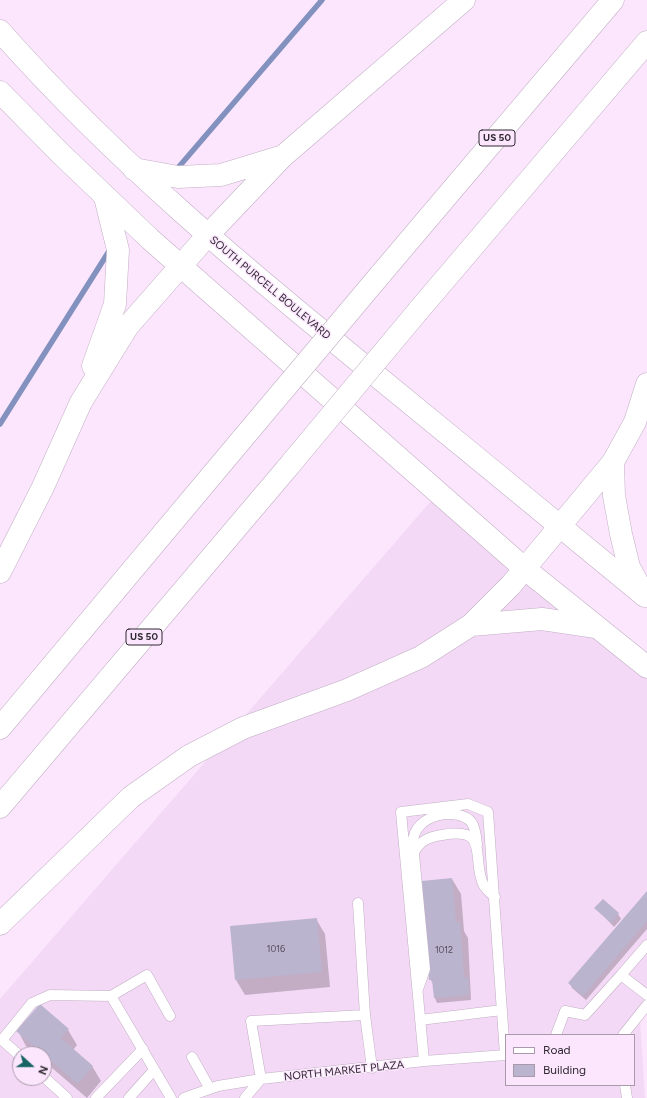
<!DOCTYPE html>
<html>
<head>
<meta charset="utf-8">
<style>
	body { margin:0 }
	#map { position:relative; width:647px; height:1098px; overflow:hidden; background:#fbe6fd; font-family:Figtree,sans-serif }
	canvas { display:block }
	.legend { position:absolute; left:505px; top:1034px; width:130px; height:52px; box-sizing:border-box; background:#fbe6fd; border:1px solid #a99aab; margin:0; padding:5px 7px; list-style:none; font-size:12px; color:#2f2830 }
	.legend li { display:flex; align-items:center; gap:8px; height:20px }
	.legend b { width:20px; border:1px solid #a99aab }
	.north { position:absolute; left:12px; top:1046px; width:40px; height:40px; box-sizing:border-box; background:#fbe6fd; border:1px solid #a99aab; border-radius:50%; rotate:111deg; font-size:11px; font-weight:700; line-height:16px; text-align:center; color:#2f2830 }
	.north::after { content:''; display:block; margin:auto; width:14px; height:18px; background:#156463; clip-path:polygon(50% 0,100% 100%,50% 72%,0 100%) }
</style>
</head>
<body>
<div id="map">
<canvas width="647" height="1098"></canvas>
<ul class="legend">
<li><b style="height:5px;background:#fff"></b>Road</li>
<li><b style="height:11px;background:#bbb4cf"></b>Building</li>
</ul>
<div class="north">N</div>
</div>
<script>
const g = document.querySelector('canvas').getContext('2d');
g.lineJoin = 'round';
function fillPath(path, color) {
  g.fillStyle = color;
  g.fill(path, 'evenodd');
}
function strokePath(path, color, width, dash) {
  g.strokeStyle = color;
  g.lineWidth = width;
  g.lineCap = dash ? 'butt' : 'round';
  g.setLineDash(dash || []);
  g.stroke(path);
}
function label(font, color, halo, rows, align = 'center') {
  g.font = font + ' Figtree,sans-serif';
  g.lineWidth = 3;
  g.setLineDash([]);
  g.textBaseline = 'middle';
  g.strokeStyle = halo;
  g.fillStyle = color;
  for (const [text, x, y, turn = 0] of rows) {
    g.save();
    g.translate(x, y);
    g.rotate((+turn || 0) * Math.PI / 180);
    g.textAlign = isNaN(turn) ? turn : align;
    if (halo) g.strokeText(text, 0, 0);
    g.fillText(text, 0, 0);
    g.restore();
  }
}
fillPath(new Path2D(`
	M443,487L647,658V1011L640,1020L645,1098H0V999ZM506,1035H634V1085H506ZM20,1054H44V1078H20Z`), '#f3d9f6');
fillPath(new Path2D(`
	M452,879L461,894L464,931L468,938L471,1000L437,1003L435,998L434,985L430,979Z
	M647,893V929L586,1000L572,988L570,983Z
	M596,908L618,914L621,919L614,927Z
	M316,919L325,934L330,987L245,995L236,980Z
	M68,1030L77,1045L73,1050L92,1066L101,1081L87,1098L44,1061V1054H36L26,1046L18,1031Z`), '#0003');
strokePath(new Path2D(`
	M177,169L322,0
	M0,424L111,248`), '#8391bf', 5.5);
fillPath(new Path2D(`
	M452,878L456,923L460,922L464,978L468,977L469,995L434,998L432,980H429L422,881Z
	M647,891V921L583,996L568,983Z
	M603,899L619,913L611,923L594,908Z
	M317,918L322,972L235,980L230,926Z
	M40,1004L69,1029L61,1038L93,1066L78,1084L16,1031Z`), '#bbb4cf');
const service = new Path2D(`
	M414,852C421,840 429,837 442,835C492,826 470,859 484,886C487,890 491,894 495,897
	M358,903L365,1015L372,1068
	M647,945L621,975L647,995
	M418,989L425,969L413,844C412,813 460,806 472,823C476,830 476,837 477,845
	M170,1016L147,975L111,996L171,1098
	M420,1020L502,1010
	M556,1035L565,1011L585,1015L621,975
	M623,1035L647,1005
	M20,1056L2,1040L32,1003L50,995L111,996
	M192,1057L210,1089
	M424,1061L401,812L468,804L488,812L505,1055
	M44,1077L67,1098
	M625,1085L627,1098
	M96,1098L143,1049
	M129,1098L154,1070
	M184,1098L218,1086L261,1079L424,1061L506,1055
	M245,1098L261,1079L251,1021L365,1015`);
const secondary = new Path2D(`
	M0,31C114,160 245,269 378,377C467,450 556,522 645,596
	M0,92L60,153L150,239L525,569L647,667`);
const trunk = new Path2D(`
	M134,169L178,177L221,175L280,157
	M380,275L613,0
	M418,311L647,42
	M93,366L115,304L118,250L105,197
	M613,462L614,496L621,534L629,567L644,595
	M0,572L43,487L81,402L128,326L207,236L282,157L464,0
	M471,625L542,619L596,627
	M0,728L243,438
	M0,807L288,467
	M0,924L131,797L189,756L243,728L347,690L421,657L471,625L511,585L613,462L635,422L647,384`);
strokePath(service, '#c2aec4', 11);
strokePath(secondary, '#c2aec4', 23);
strokePath(trunk, '#c2aec4', 23);
strokePath(service, '#fff', 10);
strokePath(secondary, '#fff', 22);
strokePath(trunk, '#fff', 22);
const trunkBridge = new Path2D(`
	M243,438L380,275
	M288,467L418,311`);
strokePath(trunkBridge, '#c2aec4', 23, []);
strokePath(trunkBridge, '#fff', 22);
label('9px', '#524b58', null, [
	["1016",276,949],
	["1012",444,950]
]);
for (const [x, y, w] of [
	[497,138,36],
	[144,637,36]
]) {
  const box = new Path2D();
  box.roundRect(x - w / 2, y - 8, w, 16, 3);
  g.fillStyle = '#fbe6fd';
  g.fill(box);
  strokePath(box, '#2f2830', 1);
}
label('bold 10px', '#2f2830', null, [
	["US 50",497,138],
	["US 50",144,637]
]);
label('11px', '#2f2830', '#fbe6fd', [
	["SOUTH PURCELL BOULEVARD",270,288,40],
	["NORTH MARKET PLAZA",344,1071,-6]
]);
</script>
</body>
</html>
